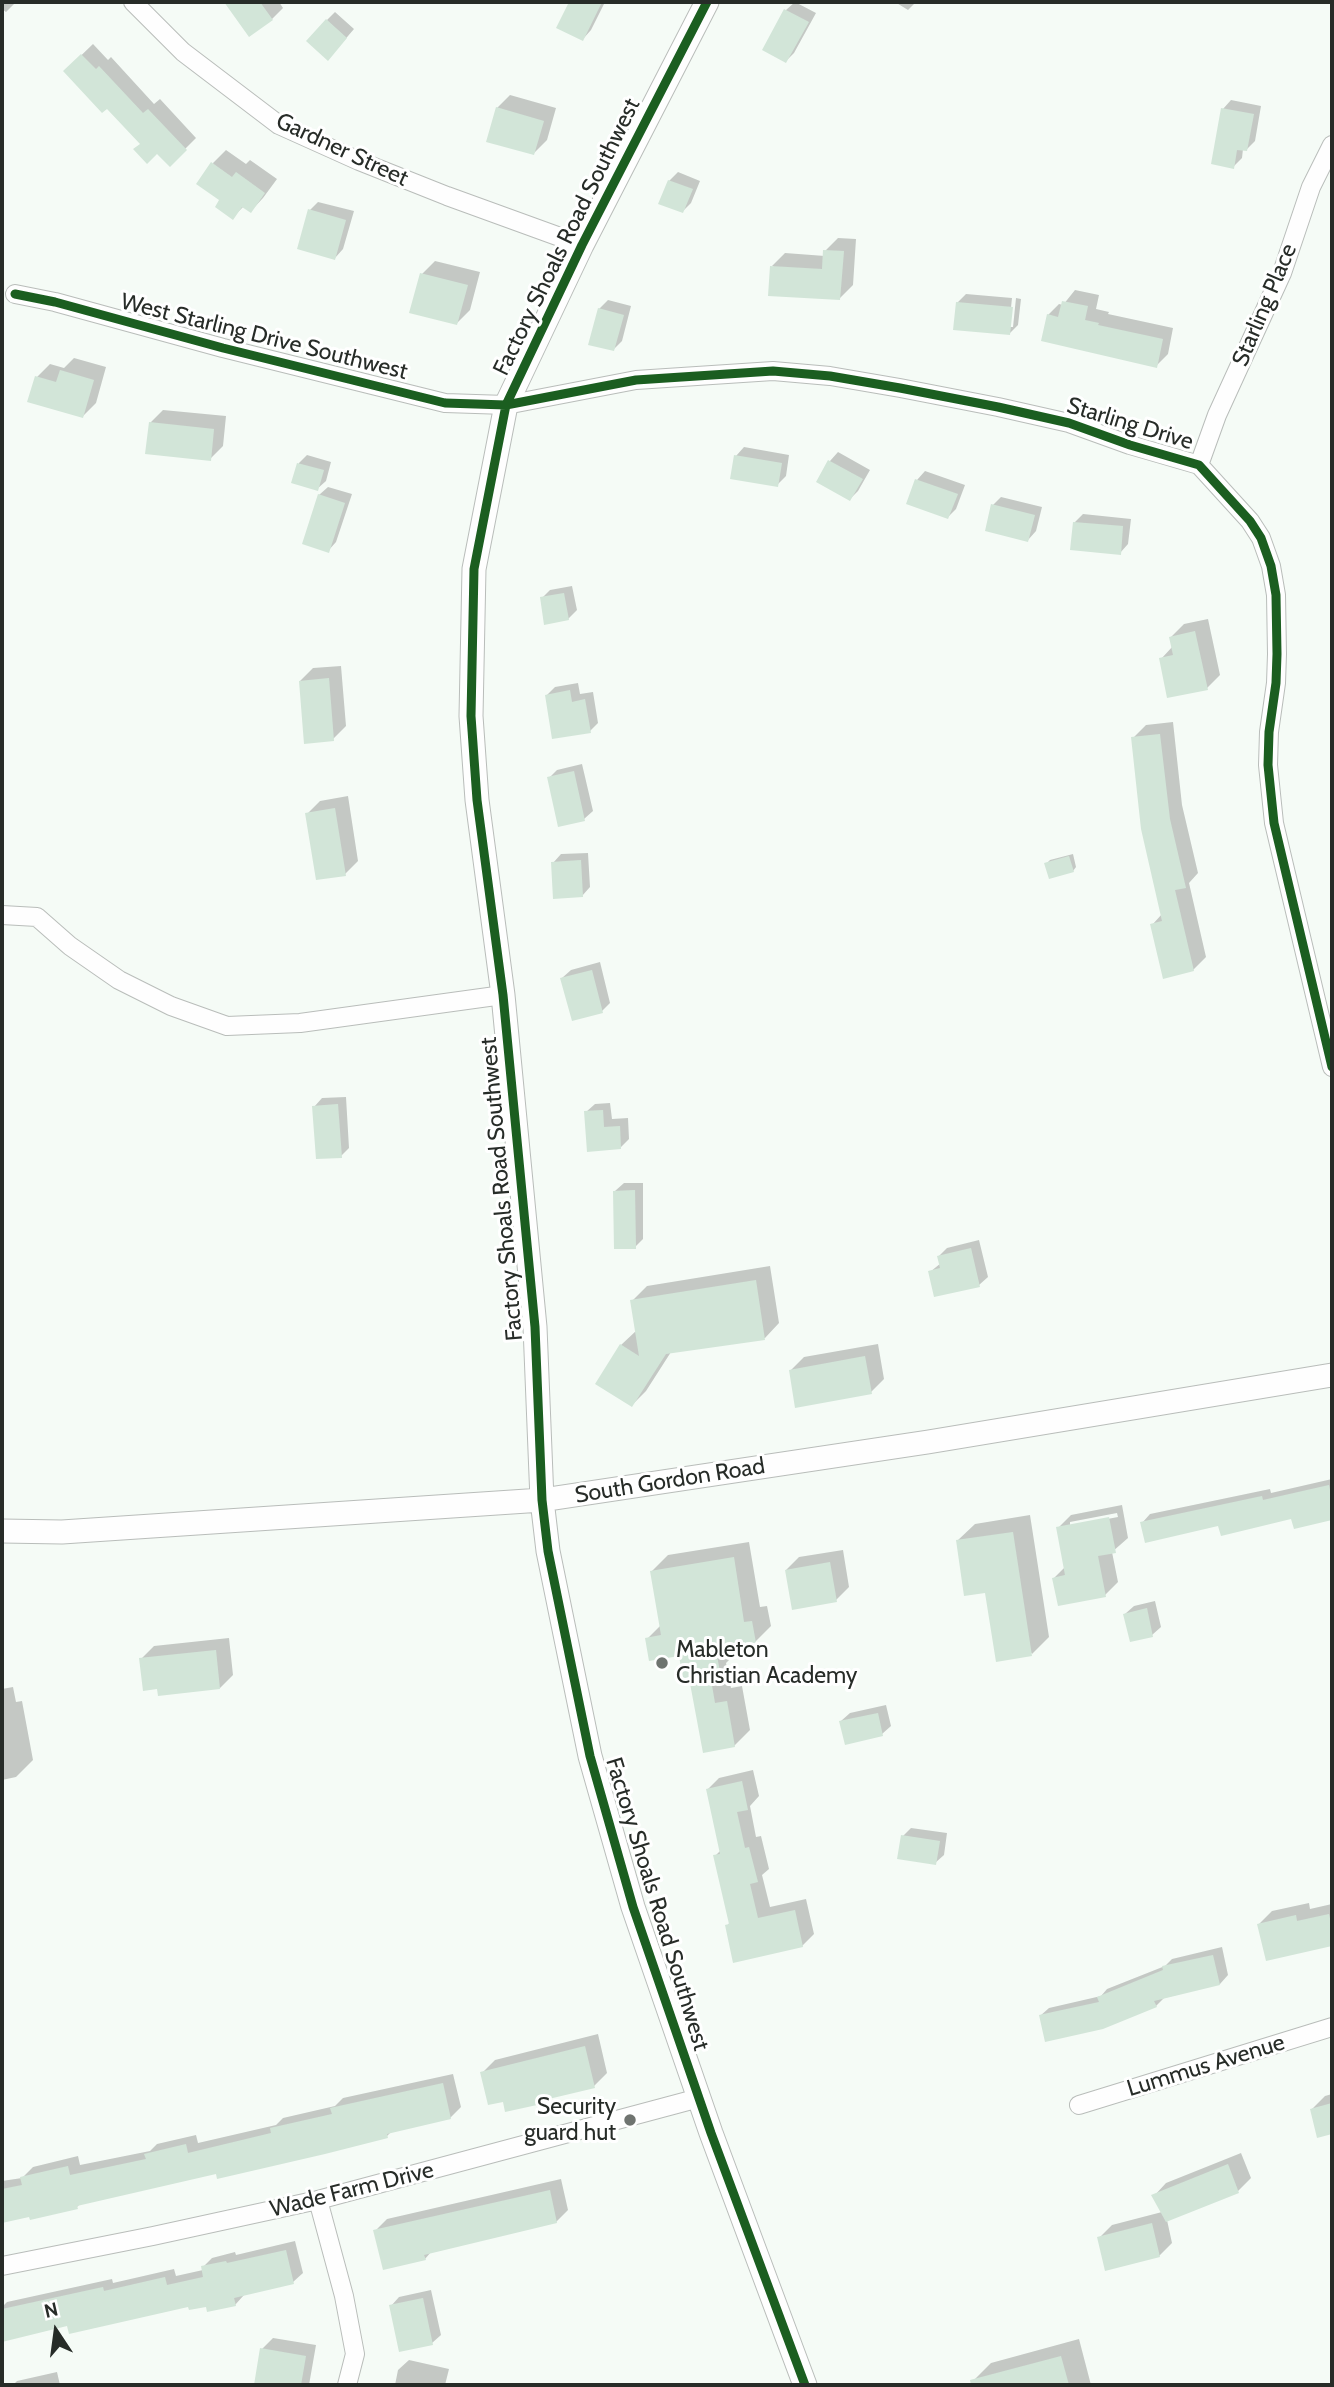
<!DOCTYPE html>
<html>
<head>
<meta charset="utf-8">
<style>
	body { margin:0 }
	#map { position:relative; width:1334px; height:2387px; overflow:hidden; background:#f5fbf6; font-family:Cabin,sans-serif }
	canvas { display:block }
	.frame { position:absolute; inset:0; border:4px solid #272c28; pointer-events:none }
	.north { position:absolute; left:21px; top:2296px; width:70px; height:70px; -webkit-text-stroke:5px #fff; paint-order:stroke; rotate:347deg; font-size:19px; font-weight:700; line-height:28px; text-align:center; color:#272c28 }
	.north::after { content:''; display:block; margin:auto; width:24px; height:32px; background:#272c28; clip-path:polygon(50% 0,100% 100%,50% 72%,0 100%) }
</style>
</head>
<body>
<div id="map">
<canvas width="1334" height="2387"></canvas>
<div class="frame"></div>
<div class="north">N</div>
</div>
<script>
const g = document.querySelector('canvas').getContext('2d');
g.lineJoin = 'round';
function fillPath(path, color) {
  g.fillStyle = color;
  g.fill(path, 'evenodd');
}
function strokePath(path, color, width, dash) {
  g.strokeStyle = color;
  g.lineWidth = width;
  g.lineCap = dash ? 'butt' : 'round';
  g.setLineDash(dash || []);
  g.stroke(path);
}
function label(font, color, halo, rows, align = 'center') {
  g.font = font + ' Cabin,sans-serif';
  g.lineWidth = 6;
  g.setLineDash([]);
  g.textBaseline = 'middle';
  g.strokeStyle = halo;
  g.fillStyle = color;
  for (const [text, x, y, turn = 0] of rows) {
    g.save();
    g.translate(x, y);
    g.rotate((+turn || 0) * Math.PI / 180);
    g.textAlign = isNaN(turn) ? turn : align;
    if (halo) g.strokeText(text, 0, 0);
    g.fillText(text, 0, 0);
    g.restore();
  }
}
fillPath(new Path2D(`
	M2,2H16L6,12L2,9Z
	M226,2H279L283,8L272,19L249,35Z
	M571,2H605L591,30L583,39L559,28Z
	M795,2L816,13L794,53L786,61L764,49L786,10Z
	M895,2H916L908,10Z
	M335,12L354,29L336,50L327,20Z
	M93,44L108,60L111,57L154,104L160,99L196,138L170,164L65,71Z
	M510,95L556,108L547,140L534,153L497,108Z
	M1231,100L1261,106L1255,141L1246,150L1243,149L1242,158L1233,167L1223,109Z
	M226,150L246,164L250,160L277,179L263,198L251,211L244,206L233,217L222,200L213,163Z
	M678,172L700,181L691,203L683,211L669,181Z
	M318,202L354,211L343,249L335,258L310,210Z
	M838,238L856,239L853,285L840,298L772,266L785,253L825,256V251Z
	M435,261L480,272L470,310L457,323L422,274Z
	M1075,290L1099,295L1096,309L1109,312L1108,314L1173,328L1168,354L1156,366L1048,315L1059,304L1063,305Z
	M966,294L1012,298L1009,327H1013L1016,298L1021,299L1018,325L1010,333L957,303Z
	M608,300L631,306L622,341L614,349L599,309Z
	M74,358L106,367L96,403L83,416L37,377L50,364L64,368Z
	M163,410L226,416L223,446L210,459L150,423Z
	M744,447L789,455L786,476L777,485L736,456Z
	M838,452L870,470L858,491L850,499L818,481L830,461Z
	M307,455L331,462L326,481L317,489L293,482L299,463Z
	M925,471L965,485L956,509L948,517L908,503L917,480Z
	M328,487L352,494L336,542L328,551L319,495Z
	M1001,497L1042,507L1036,531L1028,540L993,505Z
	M1083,514L1131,519L1128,544L1120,553L1074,523Z
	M572,586L577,610L568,619L542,598L550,590Z
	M1208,619L1220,675L1207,688L1161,659L1173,646L1171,637L1184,624Z
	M341,666L346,726L333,739L300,681L313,668Z
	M578,683L580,694L593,692L598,723L590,731L547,695L555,687Z
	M1173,722L1182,805L1198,873L1189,883L1206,957L1193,970L1152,925L1162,914L1133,738L1146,725Z
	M582,764L593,811L584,819L549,778L557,770Z
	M348,796L358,861L345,874L307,814L320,801Z
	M588,853L590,887L582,896L553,863L561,854Z
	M1073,854L1076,867L1073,871L1046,864L1050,860Z
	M600,962L610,1003L602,1011L562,978L571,970Z
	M346,1097L349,1148L341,1156L314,1107L322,1098Z
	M610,1103L612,1119L628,1118L629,1139L620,1148L586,1112L595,1104Z
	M624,1183H643V1239L635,1247L615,1191Z
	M979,1240L988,1277L979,1285L930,1272L941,1263L939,1256L947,1248Z
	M770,1266L779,1323L765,1338L671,1352L646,1391L632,1405L621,1345L637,1330L632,1301L647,1286Z
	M878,1344L884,1379L871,1392L791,1370L804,1357Z
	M1332,1479V1519L1295,1527L1293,1517L1220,1524L1142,1523L1150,1514L1270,1489L1271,1493Z
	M1122,1505L1128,1538L1112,1552L1118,1582L1105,1595L1054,1578L1065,1567L1058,1528L1071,1515ZM1117,1513L1118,1517L1070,1526V1522Z
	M1030,1515L1049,1637L1032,1654L957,1541L975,1524Z
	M749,1542L760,1607L767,1606L771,1626L755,1642L734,1645L735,1654L726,1663L731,1688L742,1686L750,1730L734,1746L690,1676L680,1654L647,1639L661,1625L652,1571L668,1555Z
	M843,1550L849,1587L836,1600L786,1570L799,1557Z
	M1155,1601L1161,1627L1152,1635L1125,1614L1134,1606Z
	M229,1638L233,1675L220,1688L141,1659L154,1646Z
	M13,1687L16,1702L22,1701L33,1760L16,1777L2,1780V1689Z
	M886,1705L891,1726L882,1734L841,1721L850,1713Z
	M753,1770L759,1796L750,1806L756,1837L761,1836L769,1869L762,1875L770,1907L806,1899L814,1934L802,1946L727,1926L730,1922L715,1856L721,1850L707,1790L719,1778Z
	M911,1828L947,1833L944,1855L935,1863L903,1836Z
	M1309,1903L1310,1909L1332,1904V1944L1267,1959L1259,1924L1272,1911Z
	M1222,1947L1228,1975L1220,1984L1164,1998L1156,2006L1040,2016L1049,2008L1101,1996L1107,1989L1165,1966L1172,1959Z
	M598,2034L607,2073L594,2086L540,2099L536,2104L504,2099L482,2073L495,2060Z
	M453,2074L461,2107L450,2118L392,2131L387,2136L217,2172L81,2203L77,2207L2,2221V2181L22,2178L33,2167L78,2156L80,2165L150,2151L157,2144L196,2135L198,2143L276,2125L283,2118L335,2106L343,2098Z
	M1332,2094V2132L1318,2136L1312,2109L1325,2096Z
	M1241,2153L1251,2178L1238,2191L1167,2220L1172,2243L1159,2256L1099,2238L1112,2225L1162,2212L1154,2196L1166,2183Z
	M561,2179L568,2210L556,2222L431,2252L425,2259L375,2231L387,2219Z
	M295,2241L303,2273L293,2282L244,2295L235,2305H190L69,2324L4,2339L2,2307L7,2302L112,2279L113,2283L174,2269L176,2276L203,2270V2267L212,2258L235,2252L236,2255Z
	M431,2290L441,2335L432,2343L391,2306L399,2297Z
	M273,2338L316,2345L309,2385H256L262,2349Z
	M1079,2339L1091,2385H975L974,2380L991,2363Z
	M409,2360L449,2369L445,2385H395L398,2370Z
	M57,2372L60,2385H13L17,2381Z`), '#0003');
fillPath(new Path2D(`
	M224,2H260L273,20L249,37Z
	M569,2H602L583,41L556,28Z
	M784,9L809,22L786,63L762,50Z
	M326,19L347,38L328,61L306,41Z
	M81,54L96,69L99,66L143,113L148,109L187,150L170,167L157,154L147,164L133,149L140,144L107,109L102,113L63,71Z
	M496,107L544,121L534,155L486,142Z
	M1221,108L1254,114L1247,151L1237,150L1234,169L1211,164Z
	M211,162L232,177L236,172L265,193L251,213L242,207L233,220L215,207L219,200L196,184Z
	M668,180L693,189L683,213L658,204Z
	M308,209L346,220L335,260L297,249Z
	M823,250L844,251L840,300L768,296L770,266L822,269Z
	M420,273L468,285L457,325L409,313Z
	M1062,301L1088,306L1085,320L1099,323L1098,325L1163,339L1157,368L1041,341L1047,314L1058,317Z
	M956,302L1013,307L1010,335L953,330Z
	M598,308L624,315L614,351L588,345Z
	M60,370L94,380L83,418L27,402L35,376L56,382Z
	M149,422L214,429L211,461L145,454Z
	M734,455L782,463L778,487L730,479Z
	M828,460L863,479L850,501L816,482Z
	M297,463L324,470L318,491L291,483Z
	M915,479L958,494L948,519L906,504Z
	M318,494L345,503L329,553L302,544Z
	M991,504L1035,515L1028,542L985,531Z
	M1073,522L1123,526L1121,555L1070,550Z
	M564,593L569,620L544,625L540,597Z
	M1195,631L1208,690L1167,698L1159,658L1173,655L1169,637Z
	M329,678L334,741L304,744L299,681Z
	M570,690L572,702L585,699L591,733L552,739L545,695Z
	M1160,734L1170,819L1186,888L1175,890L1194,971L1163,979L1150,924L1162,921L1141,829L1131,737Z
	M574,771L585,821L558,827L547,777Z
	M335,808L346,876L316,880L305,813Z
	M1069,856L1074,872L1049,879L1044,863Z
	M581,860L583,897L553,899L551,862Z
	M592,970L603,1013L572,1021L560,978Z
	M338,1104L342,1158L316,1159L312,1106Z
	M603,1110L604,1127L620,1126L621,1149L587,1152L584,1111Z
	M635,1190L636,1249H614L613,1191Z
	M971,1248L980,1287L934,1297L928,1271L940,1268L937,1256Z
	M756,1280L765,1340L666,1354L632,1407L595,1384L620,1344L639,1356L630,1300Z
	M865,1356L872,1394L795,1408L789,1370Z
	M1329,1485L1332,1500V1520L1294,1529L1291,1519L1221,1536L1218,1526L1145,1543L1140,1522L1262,1496L1263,1500Z
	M1109,1517L1116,1553L1098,1556L1106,1597L1058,1606L1052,1578L1065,1575L1056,1527Z
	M1013,1532L1032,1656L996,1662L985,1593L964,1596L956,1540Z
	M734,1557L744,1622L752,1621L756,1643L716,1650L720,1672L710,1674L715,1703L727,1701L735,1747L703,1753L689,1678L683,1679L679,1656L649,1661L645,1638L661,1635L650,1571Z
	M830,1562L837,1602L792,1610L785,1570Z
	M1147,1608L1153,1637L1130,1642L1123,1614Z
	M216,1650L220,1689L158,1696L157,1689L143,1691L139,1658Z
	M878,1713L883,1736L845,1745L839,1721Z
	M742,1781L748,1810L737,1812L745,1848L749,1847L758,1882L750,1884L758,1918L795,1910L803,1947L733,1963L725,1925L729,1924L713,1855L720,1854L706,1789Z
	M901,1835L940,1841L936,1865L897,1859Z
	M1329,1914L1332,1928V1946L1266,1961L1257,1924L1296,1915L1297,1921Z
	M1213,1955L1220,1985L1154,2001L1157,2007L1103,2029L1045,2042L1039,2015L1099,2002L1097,1997L1163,1970L1162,1966Z
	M585,2046L595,2088L536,2102L537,2105L505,2112L503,2102L488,2105L480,2072Z
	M443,2083L451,2119L387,2134L388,2138L325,2154L217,2179L216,2174L77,2206L78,2209L30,2220L29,2217L2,2223V2189L22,2185L20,2177L68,2166L70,2175L146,2159L144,2154L186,2144L188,2153L271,2133L270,2128L332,2114L330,2108Z
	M1332,2103V2134L1317,2138L1310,2109Z
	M1228,2164L1239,2193L1166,2222L1151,2195Z
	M550,2190L557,2223L424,2255L426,2260L383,2270L373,2230Z
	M1152,2223L1160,2257L1105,2271L1097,2237Z
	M286,2250L294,2284L234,2298L236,2306L207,2312L206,2307L189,2310L188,2307L69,2334L67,2326L2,2342V2309L103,2287L104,2291L165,2277L167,2285L203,2277L201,2266L226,2261L227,2263Z
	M423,2298L433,2345L399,2352L389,2305Z
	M260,2348L306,2356L301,2385H254Z
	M1061,2356L1069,2385H971L970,2380Z`), '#d2e5d8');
const minor = new Path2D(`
	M133,2L183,52L279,125L359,161L447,196L582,245
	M15,294L55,302L223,348L445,403L506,405L636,380L773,371L830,376L900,388L998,407L1069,423L1130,445L1199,465L1250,521L1261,538L1271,566L1276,595L1277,654L1276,683L1269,732L1268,765L1274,823L1332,1067
	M1199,465L1217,415L1282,273L1311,187L1332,145
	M2,915L37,917L70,946L119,980L171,1006L227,1026L300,1023L503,995
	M1079,2105L1332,2027
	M318,2200L344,2296L355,2354L347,2385
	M2,2266L153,2236L318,2200L699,2098`);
const tertiary = new Path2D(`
	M707,2L582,245L506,405L474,569L471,716L477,800L503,995L535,1327L542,1500L548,1551L566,1639L590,1756L633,1907L711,2133L805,2385
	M2,1531L62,1532L542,1500L928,1442L1332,1375`);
strokePath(minor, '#b9bdba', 20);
strokePath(tertiary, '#b9bdba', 25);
strokePath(minor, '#fefefe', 18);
strokePath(tertiary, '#fefefe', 23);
strokePath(new Path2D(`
	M707,2L582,245L506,405L474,569L471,716L477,800L503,995L535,1327L542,1500L548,1551L566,1639L590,1756L633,1907L711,2133L805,2385
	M15,294L55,302L223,348L445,403L506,405L636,380L773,371L830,376L900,388L998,407L1069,423L1130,445L1199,465L1250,521L1261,538L1271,566L1276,595L1277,654L1276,683L1269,732L1268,765L1274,823L1332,1067`), '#1b5e20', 9);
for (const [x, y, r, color] of [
	[662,1663,7,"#6f7470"],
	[630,2120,7,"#6f7470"]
]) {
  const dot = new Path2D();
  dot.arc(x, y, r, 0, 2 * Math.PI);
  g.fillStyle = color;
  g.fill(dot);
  strokePath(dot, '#fff', 2.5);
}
label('23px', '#272c28', '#fff', [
	["Gardner Street",342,150,25],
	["Factory Shoals Road Southwest",567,237,-64],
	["Starling Place",1265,305,-67],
	["West Starling Drive Southwest",264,337,14],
	["Starling Drive",1130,424,17],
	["Factory Shoals Road Southwest",502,1189,-95],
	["South Gordon Road",670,1481,-9],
	["Factory Shoals Road Southwest",657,1904,73],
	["Lummus Avenue",1206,2066,-17],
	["Wade Farm Drive",352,2190,-14]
]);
label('23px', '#272c28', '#fff', [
	["Mableton",676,1650],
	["Christian Academy",676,1676],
	["Security",616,2107,"right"],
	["guard hut",616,2133,"right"]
], 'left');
</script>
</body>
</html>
